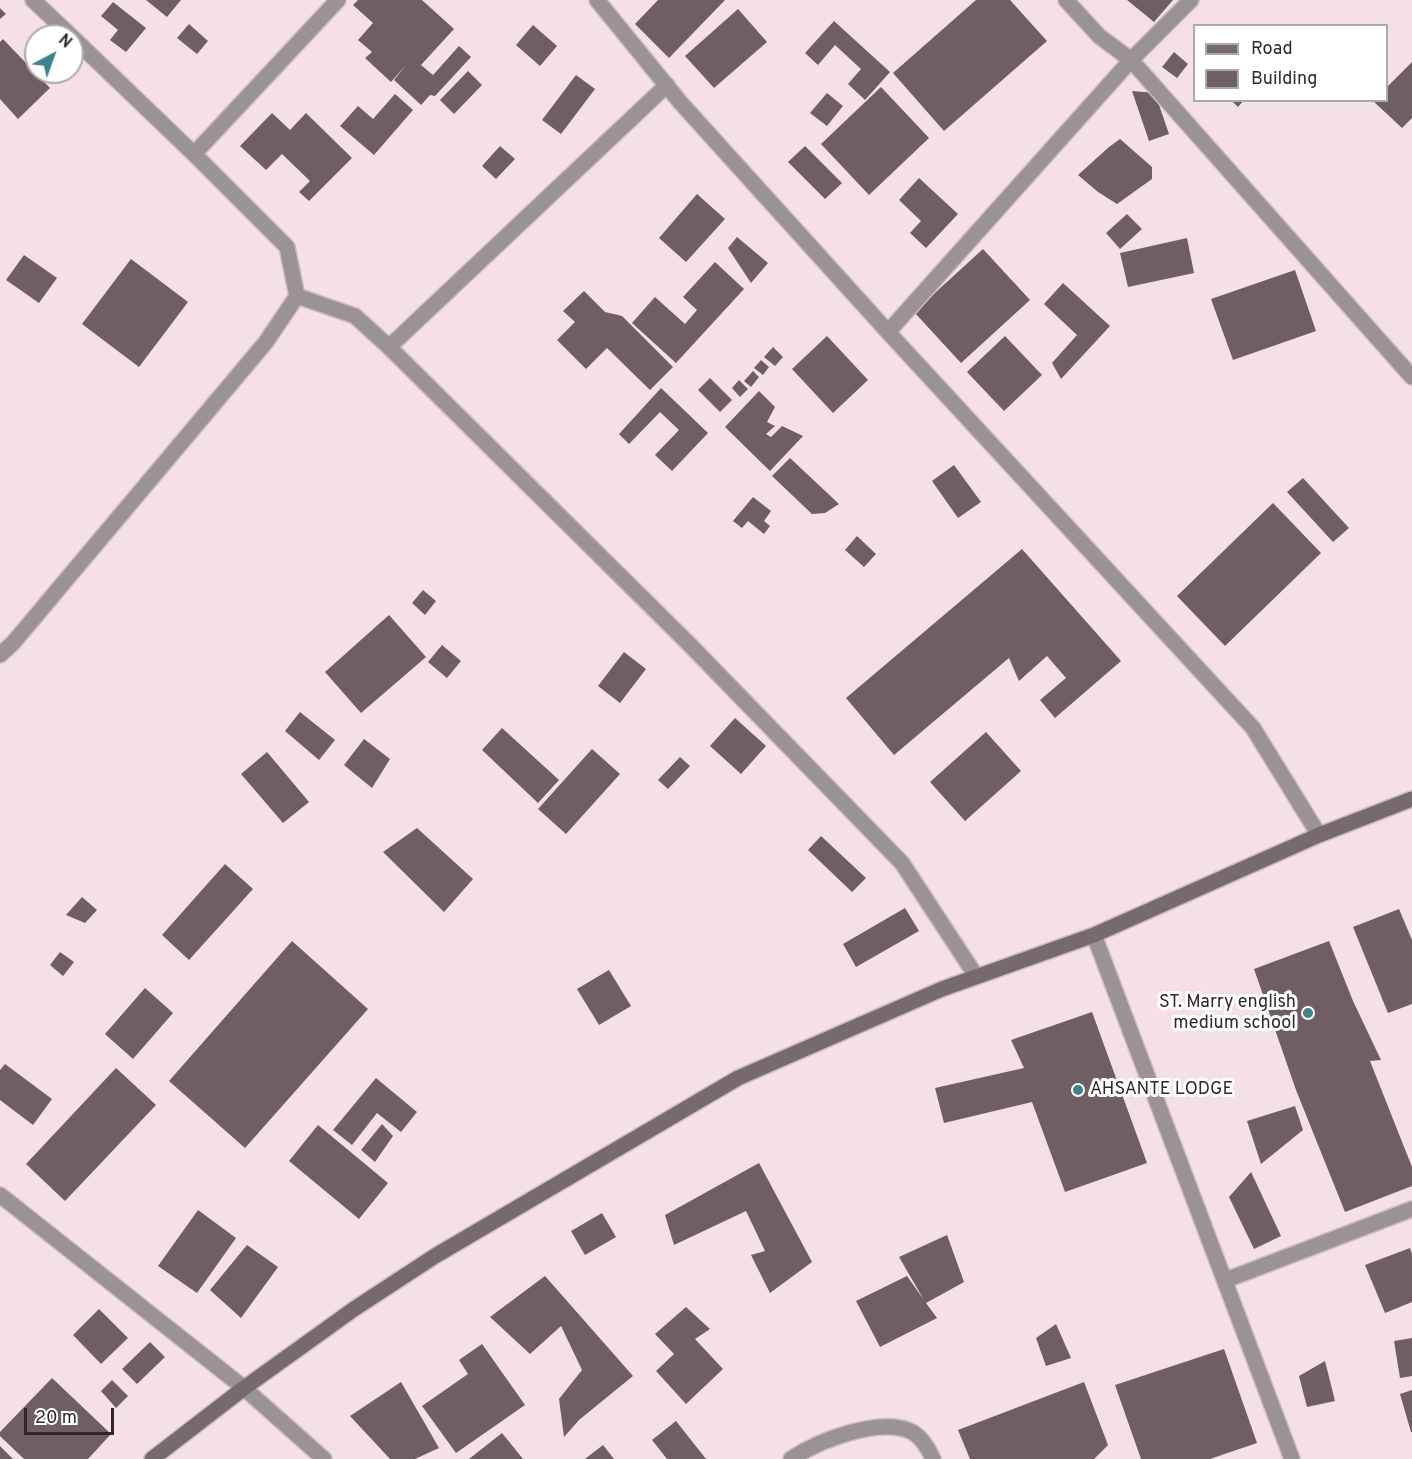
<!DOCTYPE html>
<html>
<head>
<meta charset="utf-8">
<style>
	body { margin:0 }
	#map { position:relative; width:1412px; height:1459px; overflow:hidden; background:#f4e0e6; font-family:Overpass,sans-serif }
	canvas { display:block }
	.legend { position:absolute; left:1193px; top:24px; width:195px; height:78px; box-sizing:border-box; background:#fff; border:2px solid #aca9aa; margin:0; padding:8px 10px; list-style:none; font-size:18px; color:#2f282b }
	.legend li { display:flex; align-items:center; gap:12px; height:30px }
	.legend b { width:30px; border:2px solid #aca9aa }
	.north { position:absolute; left:24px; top:24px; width:60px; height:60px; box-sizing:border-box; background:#fff; border:2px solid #aca9aa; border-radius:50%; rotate:41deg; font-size:16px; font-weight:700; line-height:24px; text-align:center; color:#2f282b }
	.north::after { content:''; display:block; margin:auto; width:21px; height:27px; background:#3c838c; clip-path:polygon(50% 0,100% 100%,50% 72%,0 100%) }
	.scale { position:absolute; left:24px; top:1408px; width:90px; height:27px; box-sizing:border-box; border:3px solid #2f282b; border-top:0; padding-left:8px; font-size:18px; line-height:21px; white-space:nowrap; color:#2f282b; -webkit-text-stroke:4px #fff; paint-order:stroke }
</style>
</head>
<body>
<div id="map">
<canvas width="1412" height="1459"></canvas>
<ul class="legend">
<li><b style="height:8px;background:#766a6e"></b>Road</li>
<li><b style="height:16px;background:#6f5e63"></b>Building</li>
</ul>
<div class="north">N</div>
<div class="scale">20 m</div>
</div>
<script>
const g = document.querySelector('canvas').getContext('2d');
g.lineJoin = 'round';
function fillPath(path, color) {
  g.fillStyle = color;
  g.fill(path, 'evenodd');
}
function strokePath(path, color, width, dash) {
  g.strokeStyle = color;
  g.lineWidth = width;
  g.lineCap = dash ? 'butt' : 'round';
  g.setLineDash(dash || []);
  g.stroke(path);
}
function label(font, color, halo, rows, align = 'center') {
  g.font = font + ' Overpass,sans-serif';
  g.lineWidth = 6;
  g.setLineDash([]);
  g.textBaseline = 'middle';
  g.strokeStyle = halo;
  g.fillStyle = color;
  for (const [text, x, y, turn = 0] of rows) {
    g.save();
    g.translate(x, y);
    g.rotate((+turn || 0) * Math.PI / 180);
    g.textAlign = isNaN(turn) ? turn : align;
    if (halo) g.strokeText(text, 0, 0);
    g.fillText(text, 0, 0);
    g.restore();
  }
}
fillPath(new Path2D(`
	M146,0H181L167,17Z
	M358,0H422L454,29L421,65L433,75L459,46L471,57L435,96L430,95L421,105L394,80L406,65L391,82L365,58L372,52L358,40L373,23L353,5Z
	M658,0H725L669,58L635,24Z
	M976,0H1010L1047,41L944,131L893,73Z
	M1127,0H1173L1154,22Z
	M113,2L146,28L126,52L110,40L118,30L101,16Z
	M0,8L6,14L0,19Z
	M738,9L767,42L714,88L685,56Z
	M834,21L890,72L865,100L848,84L861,69L835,45L818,65L805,53Z
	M189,24L208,41L197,54L177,38Z
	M533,25L557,46L540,66L516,45Z
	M3,39L50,88L18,119L0,99V42Z
	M1174,52L1188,64L1177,78L1162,67Z
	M1412,62V118L1402,128L1372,100H1386V88Z
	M468,71L482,85L454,114L440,100Z
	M576,75L595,89L561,134L542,120Z
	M881,87L929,138L869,195L821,144Z
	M1132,91L1155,93L1169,134L1149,141Z
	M827,93L843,106L827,126L810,113Z
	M395,94L413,110L374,155L340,126L358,106L373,119Z
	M1231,100H1244L1238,107Z
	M272,113L290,130L306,113L352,158L309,201L299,192L310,181L282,154L266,170L240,146Z
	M1120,139L1152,167V179L1117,204L1098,192L1078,175L1109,147Z
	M500,146L515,159L496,179L482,166Z
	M805,146L842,183L825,199L788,162Z
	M919,178L958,214L926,248L910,233L921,221L899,200Z
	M697,194L725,219L686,262L659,238Z
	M1127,214L1142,229L1120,249L1106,233Z
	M737,237L768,263L751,283L728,248Z
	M1187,238L1194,273L1128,287L1120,253Z
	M983,249L1030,300L961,363L914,312Z
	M24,255L57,278L39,303L6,280Z
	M131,259L188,302L139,367L82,324Z
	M715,262L744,289L676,363L632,323L655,297L685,324L697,310L683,297Z
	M1295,270L1316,331L1233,360L1211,299Z
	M1063,283L1110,326L1061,379L1052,363L1077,335L1044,304Z
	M584,291L605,312L622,316L673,367L650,390L607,348L586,369L557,340L575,322L563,311Z
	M827,336L868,380L833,413L792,369Z
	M1005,336L1042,375L1004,411L967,372Z
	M773,347L783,357L775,366L764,357Z
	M761,360L769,367L763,375L754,368Z
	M753,371L759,377L751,387L744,381Z
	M710,378L732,400L720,412L698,390Z
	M739,380L748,389L740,397L732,388Z
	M661,388L708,433L672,471L655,455L679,430L660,412L629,444L619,434Z
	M759,391L775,407L767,422L775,426L766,434L771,437L782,426L803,436L770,471L725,427Z
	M790,458L839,504L825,513L812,514L772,476Z
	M954,465L981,502L958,518L932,481Z
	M1303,478L1349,528L1333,542L1287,492Z
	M753,497L771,511L764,521L770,526L764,534L748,521L742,528L733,521Z
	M1273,503L1321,553L1225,646L1177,596Z
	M857,536L876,554L864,567L845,550Z
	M1022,549L1121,661L1055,718L1040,700L1066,678L1047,656L1019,681L1009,658L894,755L846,698Z
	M423,590L436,601L425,615L412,603Z
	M389,615L426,657L361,713L325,672Z
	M442,645L461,661L447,678L428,662Z
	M624,652L646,669L620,703L598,686Z
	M300,712L335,740L319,760L285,731Z
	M735,718L766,746L741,774L710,746Z
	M502,728L559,780L538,803L482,750Z
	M986,732L1021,771L965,821L930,782Z
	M364,739L390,759L372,788L344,765Z
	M592,749L620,774L566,834L538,809Z
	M267,752L309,802L283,823L241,774Z
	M680,757L690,766L668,789L658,780Z
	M417,828L473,879L444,912L383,852Z
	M821,836L866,878L852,892L808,850Z
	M225,864L253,889L189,960L162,935Z
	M82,897L97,910L85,923L66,915Z
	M905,908L919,931L856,967L843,944Z
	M1399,909L1412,940V1004L1388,1013L1353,927Z
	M292,941L368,1009L245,1148L169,1081Z
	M1329,941L1353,1001L1381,1060L1370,1061L1412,1167V1186L1345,1212L1296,1090L1254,969Z
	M60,952L74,962L63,976L50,965Z
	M609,970L631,1006L599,1025L577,989Z
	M145,988L173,1013L133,1059L105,1034Z
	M1092,1012L1147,1163L1065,1192L1032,1102L944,1123L935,1088L1024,1068L1011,1040Z
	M5,1064L52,1099L33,1125L0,1100V1070Z
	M116,1068L156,1105L65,1201L26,1164Z
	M376,1078L417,1112L401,1132L377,1113L352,1145L333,1130Z
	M1295,1106L1303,1130L1261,1164L1247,1121Z
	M382,1124L393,1136L375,1162L361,1150Z
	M318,1125L388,1183L359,1219L289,1161Z
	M759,1163L812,1262L770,1293L751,1255L765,1251L746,1211L674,1245L665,1215Z
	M1251,1172L1281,1236L1254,1249L1229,1197Z
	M198,1210L236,1238L197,1293L158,1266Z
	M602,1213L616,1237L585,1255L571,1231Z
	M947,1235L964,1282L926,1303L937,1318L880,1347L856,1301L907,1276L924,1300L899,1257Z
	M247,1245L278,1267L241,1318L210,1290Z
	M1410,1248L1412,1254V1302L1385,1313L1365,1265Z
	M545,1276L633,1376L579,1420L564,1437L559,1399L582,1370L561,1326L530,1354L490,1317Z
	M686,1307L710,1329L695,1339L723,1369L686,1404L656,1371L674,1354L655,1334Z
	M99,1309L128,1338L101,1364L73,1335Z
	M1056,1324L1071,1358L1046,1366L1036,1338Z
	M1412,1338V1376L1400,1378L1394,1341Z
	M150,1342L165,1357L137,1384L122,1369Z
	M482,1344L525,1405L456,1453L422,1406L468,1374L459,1360Z
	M1224,1349L1257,1443L1210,1459H1141L1115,1385Z
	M1325,1361L1335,1401L1307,1407L1299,1376Z
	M52,1378L111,1434L88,1459H24L0,1436V1432Z
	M112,1380L128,1396L116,1408L101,1391Z
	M401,1382L439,1448L415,1459H390L350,1416Z
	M1084,1382L1108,1445L1094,1459H970L958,1430Z
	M1412,1390V1432H1411L1400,1394Z
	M676,1421L706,1459H667L652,1440Z
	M502,1433L523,1459H469Z
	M603,1445L614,1459H585Z
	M0,1446L13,1459H0Z`), '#6f5e63');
const street = new Path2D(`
	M33,0L71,36
	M597,0L680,102L888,332L1253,728L1319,835
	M1066,0L1099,36L1131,60L1412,377
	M194,154L338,0
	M297,296L355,316L389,347L690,645L902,863L976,976
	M888,332L1131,60L1191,0
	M389,347L667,85
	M0,655L13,643L266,342L297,296L287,247L194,154L72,37
	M1094,935L1292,1459
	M0,1195L244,1388L324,1459
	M1226,1280L1412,1209
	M791,1459C818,1441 878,1417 910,1431C920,1435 929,1449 933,1459`);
const secondary = new Path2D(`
	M152,1459L244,1388L354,1309L435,1256L738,1078L942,989L1094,935L1319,835L1412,799`);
strokePath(street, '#cdbbc1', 18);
strokePath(secondary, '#cdbbc1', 18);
strokePath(street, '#9a9295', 15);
strokePath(secondary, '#766a6e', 15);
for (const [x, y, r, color] of [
	[1308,1013,6,"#3c838c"],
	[1078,1090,6,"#3c838c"]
]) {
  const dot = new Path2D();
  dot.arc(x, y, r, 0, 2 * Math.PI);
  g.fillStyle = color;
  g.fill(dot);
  strokePath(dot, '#fff', 2);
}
label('18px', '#2f282b', '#fff', [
	["ST. Marry english",1296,1003],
	["medium school",1296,1024],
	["AHSANTE LODGE",1090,1090,"left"]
], 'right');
</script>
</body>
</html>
